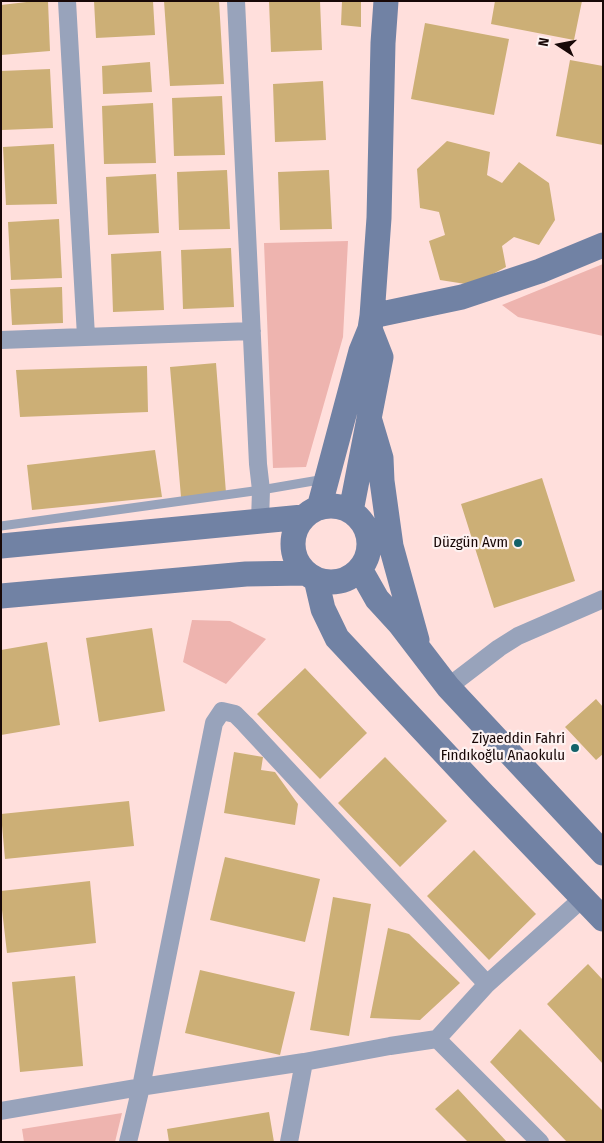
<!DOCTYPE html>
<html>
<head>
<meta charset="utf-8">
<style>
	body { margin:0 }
	#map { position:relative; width:604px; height:1143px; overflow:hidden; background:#ffdfdc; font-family:"Fira Sans Condensed",sans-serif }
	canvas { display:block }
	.frame { position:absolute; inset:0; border:2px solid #180807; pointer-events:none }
	.north { position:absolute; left:534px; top:20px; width:50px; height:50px; -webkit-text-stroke:4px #fdf2f1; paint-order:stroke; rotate:281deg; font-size:14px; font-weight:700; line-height:20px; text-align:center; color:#180807 }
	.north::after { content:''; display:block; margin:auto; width:18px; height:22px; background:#180807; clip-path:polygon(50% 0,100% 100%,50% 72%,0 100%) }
</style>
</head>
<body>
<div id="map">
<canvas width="604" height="1143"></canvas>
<div class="frame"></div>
<div class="north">N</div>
</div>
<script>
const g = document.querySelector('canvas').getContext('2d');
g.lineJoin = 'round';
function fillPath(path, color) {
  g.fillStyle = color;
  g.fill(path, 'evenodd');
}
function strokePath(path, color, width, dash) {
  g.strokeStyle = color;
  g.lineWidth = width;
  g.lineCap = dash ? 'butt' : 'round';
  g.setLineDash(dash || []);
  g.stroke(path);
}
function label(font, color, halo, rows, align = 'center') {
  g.font = font + ' "Fira Sans Condensed",sans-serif';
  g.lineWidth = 4.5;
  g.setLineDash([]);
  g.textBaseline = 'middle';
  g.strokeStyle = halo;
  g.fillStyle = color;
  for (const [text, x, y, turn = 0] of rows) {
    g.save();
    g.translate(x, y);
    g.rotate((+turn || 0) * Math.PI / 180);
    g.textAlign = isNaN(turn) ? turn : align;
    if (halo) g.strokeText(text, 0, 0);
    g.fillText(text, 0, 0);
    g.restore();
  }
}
fillPath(new Path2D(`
	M348,241L343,337L306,467L273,468L264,243Z
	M603,264V336L518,317L502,305Z
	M192,620L230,621L266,639L226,684L183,662Z
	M122,1113L115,1142H24L22,1129Z`), '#eeb4af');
fillPath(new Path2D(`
	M35,1H48L50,51L1,55V5Z
	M94,1H153L155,35L96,38Z
	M164,1H219L224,84L170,86Z
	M269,1H320L322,50L271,52Z
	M342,1H361V27L341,25Z
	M495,1H582L574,40L491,24Z
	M425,23L509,39L494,115L411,99Z
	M570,60L603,66V145L556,136Z
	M150,62L152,92L103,94L102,66Z
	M50,69L53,128L2,130L1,71Z
	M323,81L326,140L275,142L273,84Z
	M222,96L225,155L174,156L172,98Z
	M153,103L156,163L104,164L102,106Z
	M447,141L490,152L487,175L502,183L519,162L549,183L555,220L539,245L514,237L502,246L506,267L472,285L440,280L429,241L445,235L439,212L420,208L417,169Z
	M54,144L57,204L6,205L3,147Z
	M227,170L230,229L179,230L177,172Z
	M329,170L332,229L280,230L278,172Z
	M156,174L159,233L108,235L106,177Z
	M59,219L62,278L11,280L8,222Z
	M231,248L234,307L183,309L181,250Z
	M161,251L164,310L113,312L111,254Z
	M62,287L63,323L12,325L10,289Z
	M216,363L226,493L181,497L170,367Z
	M147,366L148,412L20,417L16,370Z
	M155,450L162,497L32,510L27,465Z
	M542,478L575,581L494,608L461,504Z
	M152,628L165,711L99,722L86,638Z
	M47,642L60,725L1,735V650Z
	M305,668L367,733L320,779L257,714Z
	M596,699L603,707V754L596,760L565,727Z
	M234,752L263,757L261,770L275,772L298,804L295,825L224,813Z
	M385,757L447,821L400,867L338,803Z
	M129,801L134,846L5,859L1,814Z
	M474,850L536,914L489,960L427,896Z
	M225,857L320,879L305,942L210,920Z
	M90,881L96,943L7,953L1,901V891Z
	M333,897L371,904L349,1036L310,1030Z
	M388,928L409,934L460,983L420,1020L370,1018Z
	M588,964L603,980V1064L547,1004Z
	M200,970L295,992L280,1055L185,1033Z
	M75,976L83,1066L20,1072L12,982Z
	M520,1029L603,1111V1142H567L490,1062Z
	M458,1089L507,1142H468L435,1109Z
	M269,1112L274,1142H169L167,1129Z`), '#ccaf76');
strokePath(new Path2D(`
	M1,526L261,490L325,479`), '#98a3bb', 9);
strokePath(new Path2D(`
	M67,1L86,336
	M236,1L258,464L261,490L260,521
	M1,340L252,331
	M448,687L499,648L518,636L603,599
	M437,1039L540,1142
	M1,1111L141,1087L304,1062L390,1046L437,1039L487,984L583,898
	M128,1142L141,1087L214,723L222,711L235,714L245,724L487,984
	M289,1142L304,1062`), '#98a3bb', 18);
strokePath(new Path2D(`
	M372,316L462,297L540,271L603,245
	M370,329L372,316L379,218L383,43L386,1
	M370,421L381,458L382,481L391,546L417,640
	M293 544a38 38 0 1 1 76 0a38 38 0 1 1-76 0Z
	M319,508L361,351L370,329L381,357L351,511
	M1,546L303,517
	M360,569L377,599L399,623L448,687L603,853
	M316,579L323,609L337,638L481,792L603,919
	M1,596L246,574L305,573`), '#7182a4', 25);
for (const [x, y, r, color] of [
	[518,543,5,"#136269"],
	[575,748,5,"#136269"]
]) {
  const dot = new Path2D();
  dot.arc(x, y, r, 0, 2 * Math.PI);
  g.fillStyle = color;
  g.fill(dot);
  strokePath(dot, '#fdf2f1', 2);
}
label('15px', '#180807', '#fdf2f1', [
	["Düzgün Avm",508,543],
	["Ziyaeddin Fahri",565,739],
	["Fındıkoğlu Anaokulu",565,756]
], 'right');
</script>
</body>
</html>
